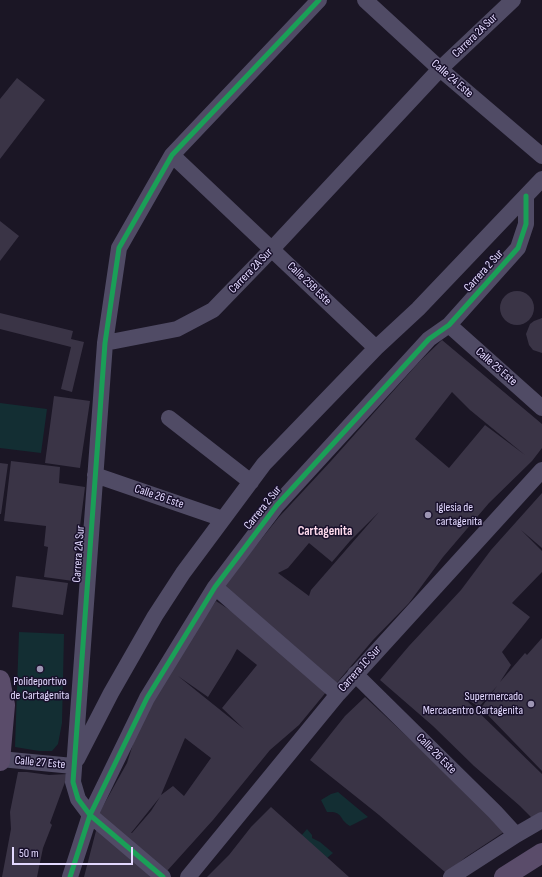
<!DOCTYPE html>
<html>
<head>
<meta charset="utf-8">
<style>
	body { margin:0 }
	#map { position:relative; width:542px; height:877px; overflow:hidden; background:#1b1625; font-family:"Sofia Sans Condensed",sans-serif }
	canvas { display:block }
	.scale { position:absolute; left:12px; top:847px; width:121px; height:18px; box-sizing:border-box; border:2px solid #e3d9ff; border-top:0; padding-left:5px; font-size:12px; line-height:14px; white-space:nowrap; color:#e3d9ff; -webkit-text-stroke:3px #18102b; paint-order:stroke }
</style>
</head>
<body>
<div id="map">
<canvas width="542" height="877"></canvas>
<div class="scale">50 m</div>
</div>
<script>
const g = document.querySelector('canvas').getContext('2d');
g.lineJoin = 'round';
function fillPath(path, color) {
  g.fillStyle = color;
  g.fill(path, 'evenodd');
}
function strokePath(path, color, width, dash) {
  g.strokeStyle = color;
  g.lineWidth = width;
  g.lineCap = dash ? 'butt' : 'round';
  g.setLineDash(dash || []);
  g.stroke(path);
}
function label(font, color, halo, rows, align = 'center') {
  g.font = font + ' "Sofia Sans Condensed",sans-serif';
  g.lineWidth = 3;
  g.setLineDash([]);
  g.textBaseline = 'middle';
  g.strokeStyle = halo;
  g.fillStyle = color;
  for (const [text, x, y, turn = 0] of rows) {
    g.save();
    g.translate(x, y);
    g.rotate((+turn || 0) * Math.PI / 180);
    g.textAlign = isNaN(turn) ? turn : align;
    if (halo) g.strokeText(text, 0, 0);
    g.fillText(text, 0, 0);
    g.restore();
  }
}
fillPath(new Path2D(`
	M0,403L47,409L41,453L0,448Z
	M19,632L64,634L62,723L58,744L52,751H39L15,747Z
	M338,792L368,817L350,826C338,819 344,811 327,812L321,800L331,794Z
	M307,829L312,835V838L320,842L333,853L327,858L301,836Z`), '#132e33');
fillPath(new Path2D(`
	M17,78L45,100L0,159V99Z
	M0,221L19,236L0,261Z
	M500 308a17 17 0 1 1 34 0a17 17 0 1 1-34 0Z
	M0,313L73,331L71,339L84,342L72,392L61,389L71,347L0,329Z
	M542,318V353L533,350L529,345L526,334L530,324L534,321Z
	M442,340L542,424V448L532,461L489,503L443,557L409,603L373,640L334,686L221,589L279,517L331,461L420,361ZM452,392L470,410L525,455L485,425L449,468L415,439ZM379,512L311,590L309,596L278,573L288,568L309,543L332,562L350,541Z
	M54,396L90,401L80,468L45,463Z
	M11,461L60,467L59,483L85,487L73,581L44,577L48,547L44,546L46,526L4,521Z
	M0,463L8,464L1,514H0Z
	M542,493V548L521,530L542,551V572L512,603L530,617L502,652L511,665L500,682L525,653L527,655L542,638V771L481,708L497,686L479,707L462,696L542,774V812L532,818L520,806L474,766L433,726L380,680L409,646L461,590L491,550Z
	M16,576L68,583L63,615L12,607Z
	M216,601L236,614L327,691L299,725L270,750L213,820L167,871L98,815L127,763L145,706ZM237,649L257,665L222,708L244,729L178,676L208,697L231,660ZM185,738L211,758L184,796L173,786L161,795ZM160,797L151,811L132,833H131Z
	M365,697L432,760L507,830L466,857L446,873L379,815L310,760L345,716Z
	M18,772H27L49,775L68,774L50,823L52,825L43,848L37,877H2L11,829L10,812Z
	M271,807L349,877H207L229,855L251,827Z
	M97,827L153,877H84Z`), '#3a3446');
strokePath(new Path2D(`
	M365,0L440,69L542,156
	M172,155L376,348
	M449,325L542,408
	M105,343L177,329L213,310L272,249L440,69L513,0
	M169,418L251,482
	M95,475L223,519
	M215,587L338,694
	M355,674L495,812L516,835
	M0,759L73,766
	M77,759L111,693L155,616L183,573L264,464L376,348L418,309L542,179
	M70,877L90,815L147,698L215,587L277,505L429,339L449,325L518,248L526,224V196
	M163,877L90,815L78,799L73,782L105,343L119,248L172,155L319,0
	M188,877L338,694L542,470
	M451,877L516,835L542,820`), '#504b65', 16);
strokePath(new Path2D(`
	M0,680L5,705L0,761
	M504,877L542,853`), '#5a4c6a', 20);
strokePath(new Path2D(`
	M70,877L90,815L147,698L215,587L277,505L429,339L449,325L518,248L526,224V196
	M163,877L90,815L78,799L73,782L105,343L119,248L172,155L319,0`), '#1a9f57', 5);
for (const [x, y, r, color] of [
	[428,515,4,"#9d95b3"],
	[40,669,4,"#9d95b3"],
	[531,704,4,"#9d95b3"]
]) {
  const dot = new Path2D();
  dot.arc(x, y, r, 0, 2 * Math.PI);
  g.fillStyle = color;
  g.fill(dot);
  strokePath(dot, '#18102b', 1.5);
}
label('12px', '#e3d9ff', '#18102b', [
	["Carrera 2A Sur",475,36,-44],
	["Calle 24 Este",452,79,41],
	["Carrera 2A Sur",251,271,-46],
	["Carrera 2 Sur",484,271,-48],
	["Calle 25B Este",309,284,44],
	["Calle 25 Este",496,367,41],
	["Calle 26 Este",159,497,19],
	["Carrera 2 Sur",263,508,-51],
	["Carrera 2A Sur",79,554,-86],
	["Carrera 1C Sur",360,669,-48],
	["Calle 26 Este",436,754,45],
	["Calle 27 Este",40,763,5]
]);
label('12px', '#e3d9ff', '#18102b', [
	["Iglesia de",436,508],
	["cartagenita",436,522],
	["Polideportivo",40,682,"center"],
	["de Cartagenita",40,696,"center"],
	["Supermercado",523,697,"right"],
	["Mercacentro Cartagenita",523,711,"right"]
], 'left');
label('bold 13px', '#ffdbed', '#18102b', [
	["Cartagenita",325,532]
]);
</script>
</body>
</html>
